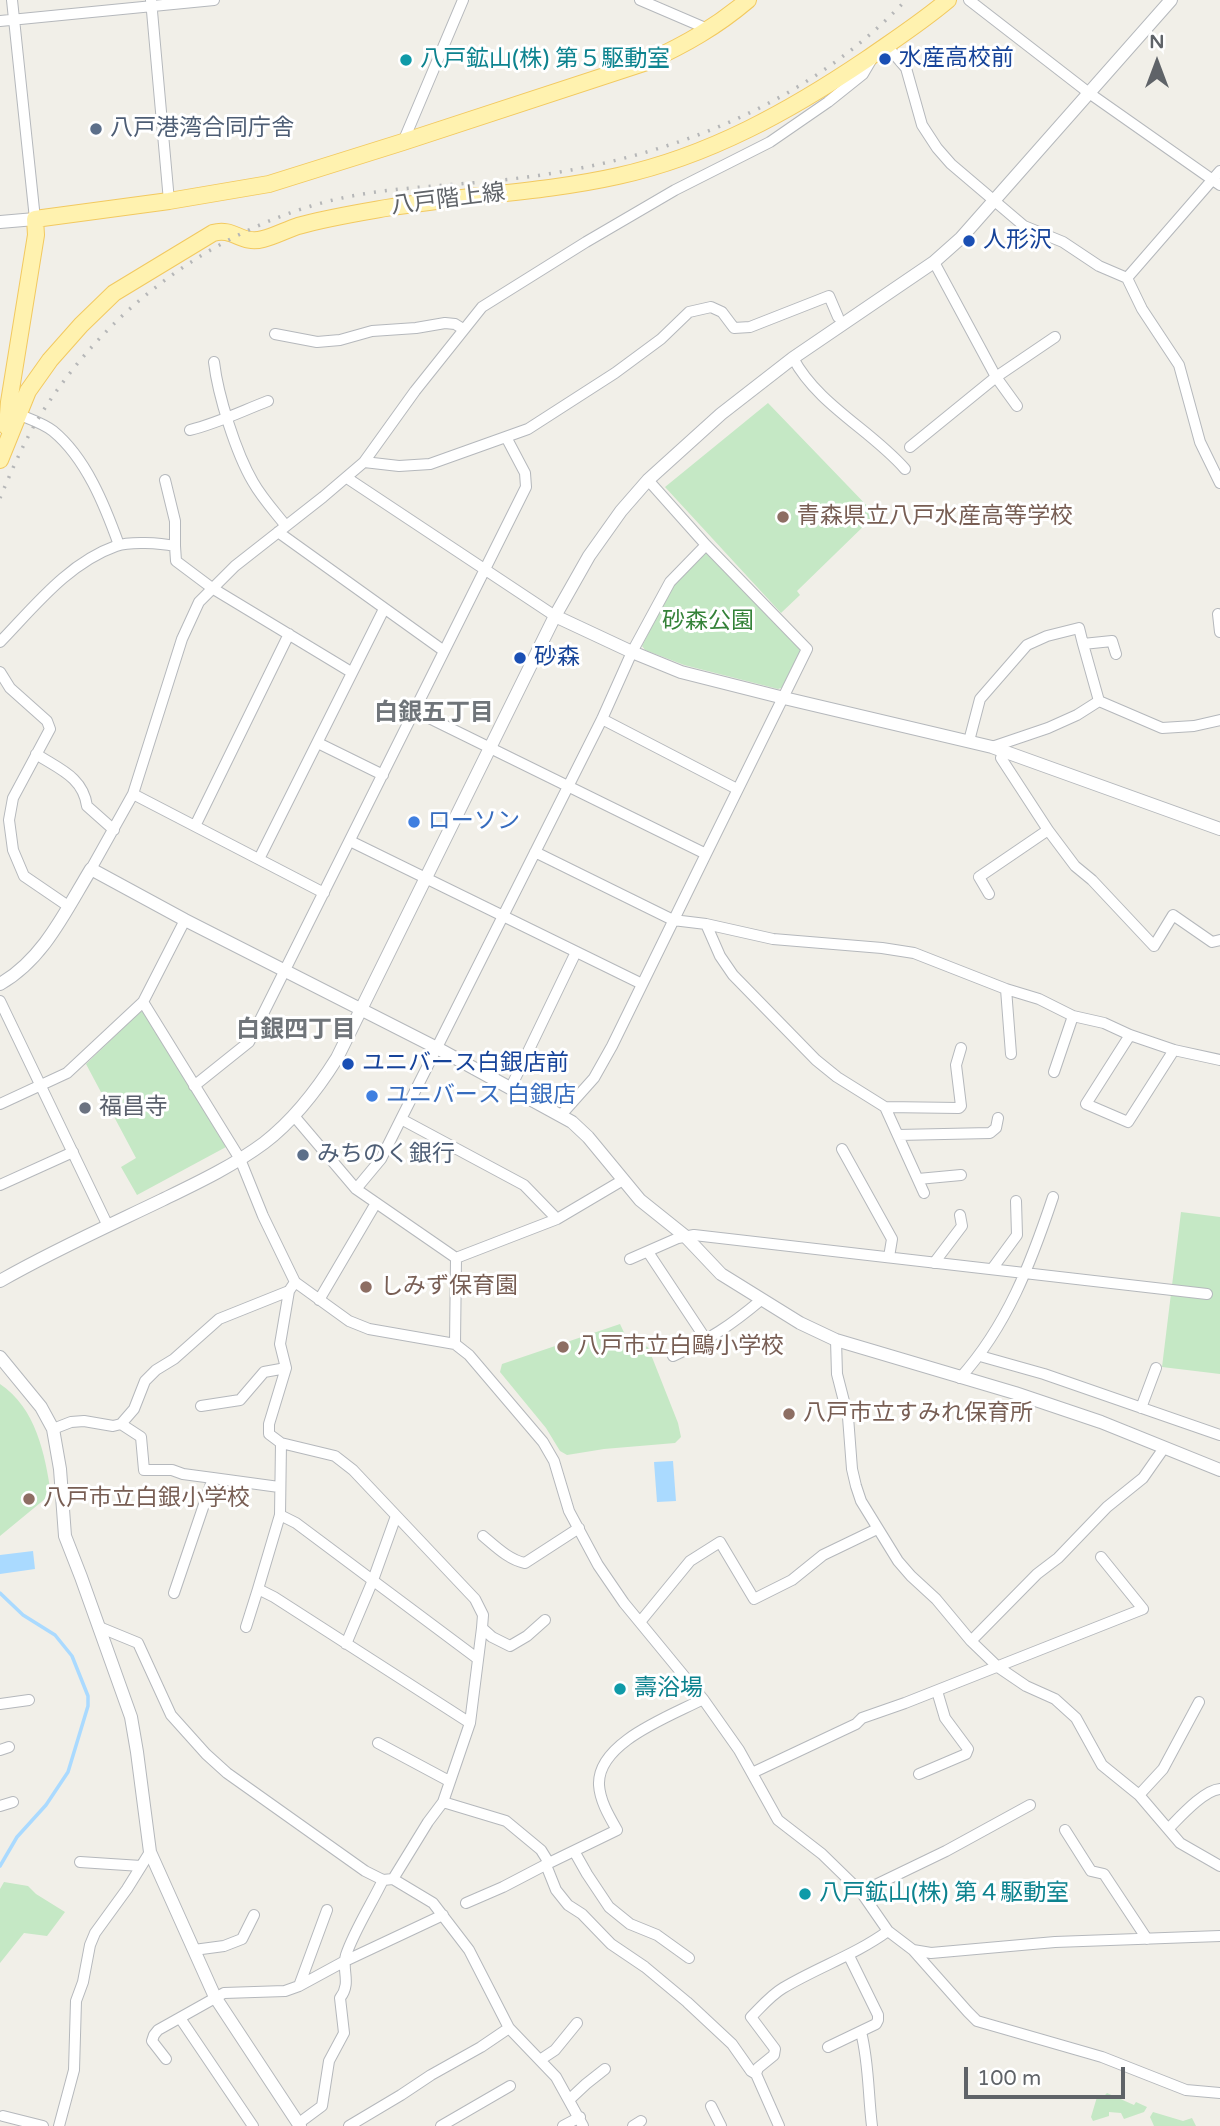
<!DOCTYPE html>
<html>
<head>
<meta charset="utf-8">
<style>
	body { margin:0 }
	#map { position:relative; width:1220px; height:2126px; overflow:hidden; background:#f1efe8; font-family:"Varela Round",sans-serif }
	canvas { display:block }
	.north { position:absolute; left:1122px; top:28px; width:70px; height:70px; -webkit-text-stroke:5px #fff; paint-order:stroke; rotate:0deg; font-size:19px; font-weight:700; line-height:28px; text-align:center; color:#5f6368 }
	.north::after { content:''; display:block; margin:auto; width:24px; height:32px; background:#5f6368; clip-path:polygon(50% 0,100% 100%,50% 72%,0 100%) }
	.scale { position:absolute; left:964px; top:2067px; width:161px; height:32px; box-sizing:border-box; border:4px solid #5f6368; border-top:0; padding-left:9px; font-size:21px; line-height:24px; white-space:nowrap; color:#5f6368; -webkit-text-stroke:5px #fff; paint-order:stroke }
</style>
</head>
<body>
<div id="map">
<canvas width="1220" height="2126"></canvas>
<div class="north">N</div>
<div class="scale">100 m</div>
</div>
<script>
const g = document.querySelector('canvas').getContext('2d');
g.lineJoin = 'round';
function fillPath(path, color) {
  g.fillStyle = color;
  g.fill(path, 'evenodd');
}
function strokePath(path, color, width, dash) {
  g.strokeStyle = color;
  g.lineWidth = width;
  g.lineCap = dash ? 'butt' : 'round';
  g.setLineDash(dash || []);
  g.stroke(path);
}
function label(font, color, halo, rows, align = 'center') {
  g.font = font + ' "Varela Round","Noto Sans JP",sans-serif';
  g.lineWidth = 6;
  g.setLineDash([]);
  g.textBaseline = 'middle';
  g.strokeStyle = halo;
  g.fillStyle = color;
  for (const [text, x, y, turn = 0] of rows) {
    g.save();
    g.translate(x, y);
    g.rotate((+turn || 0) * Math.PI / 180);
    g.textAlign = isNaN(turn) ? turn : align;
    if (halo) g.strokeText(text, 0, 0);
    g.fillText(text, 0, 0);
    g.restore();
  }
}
fillPath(new Path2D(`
	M768,403L872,511L871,519L797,591L800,595L781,613L665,487Z
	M708,552L800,646L802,652L784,687L778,689L684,665L645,650L642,646L673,585L703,553Z
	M140,1012H144L226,1147L137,1195L121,1167L136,1158L86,1064Z
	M1181,1212L1220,1217V1374L1162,1367Z
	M620,1324L628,1341L648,1347L678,1423L681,1437L675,1443L604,1449L567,1455L560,1451L546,1428L500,1372L502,1364Z
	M0,1384C36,1408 45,1454 51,1494L0,1536Z
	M4,1882L28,1886L36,1894L65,1912L47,1936L24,1933L0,1963V1889Z
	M1107,2093L1134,2105L1136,2102L1147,2107L1144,2112L1124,2119L1121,2113L1109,2112V2116L1093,2121L1091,2117L1097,2097L1104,2096Z
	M1153,2112L1183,2121L1192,2118L1196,2126H1154L1150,2117Z`), '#c5e8c5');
fillPath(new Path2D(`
	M673,1461L676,1501L657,1502L654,1462Z
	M33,1551L35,1569L0,1574V1555Z`), '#aadaff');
strokePath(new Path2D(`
	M0,1593L23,1615L55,1635L72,1656L88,1696V1706L68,1772L46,1805L17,1837L0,1866`), '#aadaff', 3.5);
const minor = new Path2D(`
	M12,0L35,219
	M151,0L169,201
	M640,0L710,30
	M969,0L1089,93L1220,185
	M0,21L214,0
	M887,46L906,68L922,125L937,148L951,164L1024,226L1063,242L1099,266L1127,278L1142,309L1179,365L1200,442L1220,483
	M403,142L463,0
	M934,262L996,377L1017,406
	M1127,278L1220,171
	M275,334L317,342L340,340L372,331L416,328L445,323L455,324L463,329
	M793,358C818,405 871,430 905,469
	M214,362C218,396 236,453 253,482C262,498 275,512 286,526
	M18,414C29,419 43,423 53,431C86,458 105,506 119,545
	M190,430C218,423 242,411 268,401
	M910,447L996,377L1055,337
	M364,462L399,466L430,464L528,429L615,373L661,339L689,312L711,307L722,312L734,328L750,327L829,296L838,317
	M347,478L555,616
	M165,480L175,521V546
	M278,532L444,651
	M1218,614L1220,632
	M0,642C34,607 68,563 116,546C130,541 160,543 175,546L176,561L212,588L351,672
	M1083,644L1099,701
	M0,672L10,688L47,721L50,729L13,798L9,820L13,850L24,876L68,906
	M415,711L706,854L807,649L706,545L648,480
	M602,719L737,789
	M969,741L980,699L1027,645L1047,636L1079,628L1083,644L1112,641L1116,654
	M318,743L383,775
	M992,747L1048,728L1077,715L1099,701L1162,728L1194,726L1220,720
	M1003,751L1001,758L1048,830L1075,866L1092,880L1154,946L1173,915L1212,942L1220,940
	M36,754C59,769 83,777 87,806L114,830
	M133,794L324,893
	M195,826L289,634
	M350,841L642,984
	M535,852L673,920L706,924L773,939L882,948L914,953L1006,989L1039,999L1073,1016L1104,1023L1130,1035L1174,1050L1220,1060
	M259,859L384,609
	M91,869L133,794L182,639L199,602L235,566L323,497L364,462L415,391L482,307L586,242L675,190L770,142L828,102L863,74L873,57
	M989,894L979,877L1048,830
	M706,924L720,956L733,975L816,1060L837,1077L885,1107L924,1193
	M1006,989L1011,1054
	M0,1001L108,1226
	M143,1002L240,1159L263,1216L295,1282L349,1321L369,1329L455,1344L469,1355L543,1442L554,1461L569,1511L598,1565L624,1603L703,1699L739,1750L778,1820L822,1854L861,1892L888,1931L913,1950L968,2012L977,2021L1102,2057L1186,2090L1220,2093
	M1130,1035L1086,1104L1128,1122L1174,1050
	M1054,1072L1073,1016
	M194,1086L249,1042L526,487L525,473L506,437
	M511,1087L576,952
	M0,1104L67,1073L143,1002L185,920
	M885,1107L959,1108L961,1106L956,1065L961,1048
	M561,1115L594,1078L612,1046L706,854
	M294,1116L356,1189L456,1258
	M401,1119L524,1185L557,1219
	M898,1135L990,1133L996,1128L998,1118
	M842,1149L892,1239L889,1257
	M918,1179L961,1175
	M0,1185L73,1152
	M356,1189L381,1159L401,1119L602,719L632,652L670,582L706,545
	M648,1252L707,1341
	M630,1259L678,1238L694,1235L1207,1294
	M934,1263L962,1226L960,1215
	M992,1269L1017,1235L1016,1201
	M295,1282L289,1291L280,1344L286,1368L269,1424V1434L281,1443L335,1456L353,1470L475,1599L483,1615L482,1628L470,1723L443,1802L506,1821L541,1850L549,1863L617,1830C609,1816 600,1801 599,1785C597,1742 671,1716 703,1699
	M319,1300L376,1203
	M836,1340L837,1374L848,1417L852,1469L856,1486L861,1501L898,1561L911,1576L936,1599L971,1641L998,1667L1026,1686L1055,1699L1076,1718L1102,1765L1139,1795L1180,1843L1220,1866
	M455,1344L456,1258L557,1219L623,1180
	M673,1356C710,1339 730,1326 761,1300
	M980,1356L1044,1374L1220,1435
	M960,1378C1007,1326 1031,1263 1053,1197
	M201,1406L240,1400L264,1372L286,1368
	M1141,1408L1156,1368
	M121,1424L141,1437L144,1470H172L183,1474L213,1478
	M53,1429L71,1422L84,1421L113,1426L121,1424L134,1409L145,1381L156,1370L174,1359L219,1319L289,1291
	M281,1443L280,1515L258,1589L274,1597L470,1723
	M280,1515L296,1523L478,1659
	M483,1536C495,1546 509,1560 525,1563L579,1528
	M174,1593L213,1478L279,1487
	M640,1622L690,1561L720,1542L754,1599L792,1580L823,1555L877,1529
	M99,1627L138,1643L171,1715L206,1754L227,1773L365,1871L383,1880L393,1879L433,1903L469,1950L509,2028L556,2077L583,2126
	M246,1627L258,1589
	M482,1628L492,1637L510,1646L527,1636L545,1620
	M971,1641L1037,1574L1058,1558L1107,1507L1143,1478L1164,1448
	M346,1644L373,1580L396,1516
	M0,1704L29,1700
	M378,1743L449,1781
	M0,1750L9,1747
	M752,1773L856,1724L862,1718L905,1703L1143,1609L1101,1557
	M919,1774L966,1754L968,1749L945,1718L937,1691
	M1139,1795L1163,1769L1199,1702
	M0,1806L13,1802
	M1168,1829C1180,1817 1204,1790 1220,1789
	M1065,1830L1091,1871L1104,1874L1147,1939
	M574,1851L587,1874L609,1907L630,1924L657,1935L689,1958
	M80,1862L141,1866
	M546,1865L556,1890L568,1905L582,1914L611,1944L645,1967L687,2002L732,2044L751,2071L756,2074
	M393,1879L428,1822L443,1802
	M861,1892L946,1851L1030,1805
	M466,1903L503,1887L549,1863
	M194,1950L224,1946L242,1939L254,1915
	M913,1950L931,1953L1055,1942L1220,1936
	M299,1986L327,1910
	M180,2018L253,2126
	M861,2032C869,2063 868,2094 872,2126
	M828,2047L876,2024L878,2020V2015L849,1956
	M166,2059L152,2041L154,2035L158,2030L224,1993L285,1991L299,1986L345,1961L443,1915
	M540,2060L555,2050L577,2023
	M570,2099L586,2084L605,2069
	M711,2106L721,2126
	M3,2116L43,2126
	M299,2123L322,2106L329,2061L344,2033L340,1998C352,1983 341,1969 346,1955C354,1931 372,1903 383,1880
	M59,2126L74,2070L76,2001L83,1982L90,1945L95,1933L127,1889L150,1852
	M349,2126L401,2095L431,2075L481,2047L509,2028
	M441,2126L510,2086
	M563,2126L580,2117
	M633,2126L641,2121
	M779,2126L756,2074L758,2068L774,2055L775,2049L751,2017C761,2007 771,1995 783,1988C818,1967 855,1955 888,1931`);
const tertiary = new Path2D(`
	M0,222L35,219
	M555,616L632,652L681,672L784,698L992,747L1220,829
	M0,984C44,959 66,910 91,869L185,920L437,1048L572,1122L588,1137L640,1200L685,1236L721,1274L800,1323L836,1340L1015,1393L1101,1422L1220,1470
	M0,1281C52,1251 108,1226 162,1200C197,1183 233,1166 264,1143C294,1120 317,1090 337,1058L555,616L589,556L621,511L648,480L721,414L793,358L934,262L961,238L1171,0
	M0,1357L41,1407L53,1429L60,1469L65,1536L81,1577L131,1717L137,1752L150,1852L215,1997L300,2126`);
const primary = new Path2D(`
	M7,427L9,402L36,235L35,219L169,201L269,184L403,142L647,62C686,44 716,27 748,0
	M0,460L28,391L50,360L81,325L114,293L213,233C234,227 241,245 263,239C275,236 286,230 298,226C326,218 357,213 386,208C463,195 542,193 618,176C709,156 790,111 867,59C894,40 922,22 948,0`);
strokePath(minor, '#b5b8bc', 12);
strokePath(tertiary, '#b5b8bc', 14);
strokePath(primary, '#f2c960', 18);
strokePath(minor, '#fff', 10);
strokePath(tertiary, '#fff', 12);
strokePath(primary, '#fff2af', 16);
strokePath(new Path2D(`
	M0,498C11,472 23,444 38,419C100,318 197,241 311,206C376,186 445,187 511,179C658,162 803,109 906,0`), '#b6b7b8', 3.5, [2, 9]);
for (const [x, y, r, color] of [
	[885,59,7,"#1a4fb4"],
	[406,60,7,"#0f9aa8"],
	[96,129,7,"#5c6f8a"],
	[969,241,7,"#1a4fb4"],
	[783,517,7,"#8d6e63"],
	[520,658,7,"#1a4fb4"],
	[414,822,7,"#3f7fe0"],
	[348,1064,7,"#1a4fb4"],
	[372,1096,7,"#3f7fe0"],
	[85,1108,7,"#6b7280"],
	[303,1155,7,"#5c6f8a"],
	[366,1287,7,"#8d6e63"],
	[563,1347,7,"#8d6e63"],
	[789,1414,7,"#8d6e63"],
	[29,1499,7,"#8d6e63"],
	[620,1689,7,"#0f9aa8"],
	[805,1894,7,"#0f9aa8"]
]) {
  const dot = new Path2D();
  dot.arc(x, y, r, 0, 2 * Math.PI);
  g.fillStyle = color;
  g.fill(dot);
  strokePath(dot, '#fff', 2.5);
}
label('23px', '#164399', '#fff', [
	["水産高校前",899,59],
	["人形沢",983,241],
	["砂森",534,658],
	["ユニバース白銀店前",362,1064]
], 'left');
label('23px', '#0d838f', '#fff', [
	["八戸鉱山(株) 第５駆動室",420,60],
	["壽浴場",634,1689],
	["八戸鉱山(株) 第４駆動室",819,1894]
], 'left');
label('23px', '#4e5e75', '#fff', [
	["八戸港湾合同庁舎",110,129],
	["みちのく銀行",317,1155]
], 'left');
label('23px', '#5f6368', '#fff', [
	["八戸階上線",448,200,-7]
]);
label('23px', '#785e54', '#fff', [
	["青森県立八戸水産高等学校",797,517],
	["しみず保育園",380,1287],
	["八戸市立白鷗小学校",577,1347],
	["八戸市立すみれ保育所",803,1414],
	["八戸市立白銀小学校",43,1499]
], 'left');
label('23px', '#348238', '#fff', [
	["砂森公園",708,622]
]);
label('23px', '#366cbe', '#fff', [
	["ローソン",428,822],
	["ユニバース 白銀店",386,1096]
], 'left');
label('23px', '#5b616d', '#fff', [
	["福昌寺",99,1108]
], 'left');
label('bold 24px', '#70757a', '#fff', [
	["白銀五丁目",434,714],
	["白銀四丁目",296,1031]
]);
</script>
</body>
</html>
